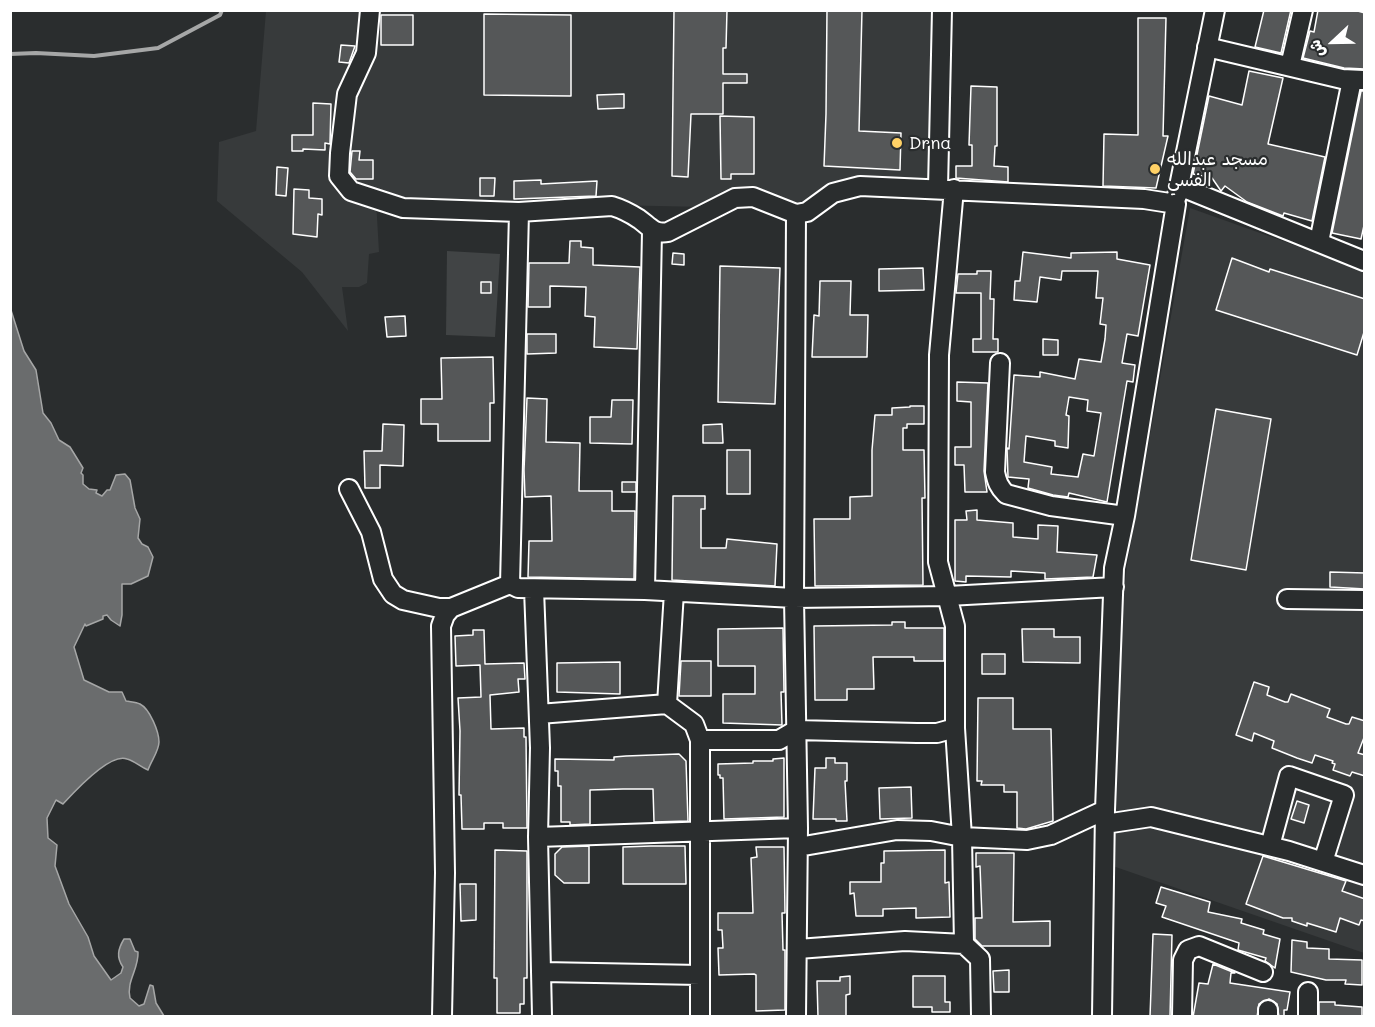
<!DOCTYPE html>
<html>
<head>
<meta charset="utf-8">
<style>
	body { margin:0 }
	#map { position:relative; width:1375px; height:1027px; overflow:hidden; background:#2a2d2e; font-family:Mali,"Playpen Sans Arabic",sans-serif }
	canvas { display:block }
	.frame { position:absolute; inset:0; border:12px solid #fff; pointer-events:none }
	.north { position:absolute; left:1303px; top:12px; width:60px; height:60px; -webkit-text-stroke:4px #2a2d2e; paint-order:stroke; rotate:248deg; font-size:16px; font-weight:700; line-height:24px; text-align:center; color:#fff }
	.north::after { content:''; display:block; margin:auto; width:21px; height:27px; background:#fff; clip-path:polygon(50% 0,100% 100%,50% 72%,0 100%) }
</style>
</head>
<body>
<div id="map">
<canvas width="1375" height="1027"></canvas>
<div class="frame"></div>
<div class="north">ش</div>
</div>
<script>
const g = document.querySelector('canvas').getContext('2d');
g.lineJoin = 'round';
function fillPath(path, color) {
  g.fillStyle = color;
  g.fill(path, 'evenodd');
}
function strokePath(path, color, width, dash) {
  g.strokeStyle = color;
  g.lineWidth = width;
  g.lineCap = dash ? 'butt' : 'round';
  g.setLineDash(dash || []);
  g.stroke(path);
}
function label(font, color, halo, rows, align = 'center') {
  g.font = font + ' Mali,"Playpen Sans Arabic",sans-serif';
  g.lineWidth = 4.5;
  g.setLineDash([]);
  g.textBaseline = 'middle';
  g.strokeStyle = halo;
  g.fillStyle = color;
  for (const [text, x, y, turn = 0] of rows) {
    g.save();
    g.translate(x, y);
    g.rotate((+turn || 0) * Math.PI / 180);
    g.textAlign = isNaN(turn) ? turn : align;
    if (halo) g.strokeText(text, 0, 0);
    g.fillText(text, 0, 0);
    g.restore();
  }
}
fillPath(new Path2D(`
	M266,11H933L931,191L861,189L799,209L376,200L379,252L369,254L367,283L359,287H342L348,331L302,272L217,201L219,142L256,131Z
	M1190,208L1364,270V953L1107,864L1121,615L1127,566Z`), '#373a3b');
fillPath(new Path2D(`
	M447,251L500,254L495,337L446,335Z`), '#414445');
const water = new Path2D(`
	M10,307L24,351L36,370L43,413L51,423L59,440L70,447L83,468L81,473L83,475V484L89,489L97,490L96,493L102,496L107,490H110L116,475L125,474L130,480L135,508L140,519L138,538L142,544L148,547L153,557L148,576L131,584H122V615L120,626L111,620L107,615L103,616V619L86,626L85,624L74,647L84,680L109,692H122L126,701C131,702 136,702 140,704C150,709 159,732 159,742C159,751 151,761 148,770C140,767 135,761 127,759C110,752 74,792 63,804L56,800L47,818L48,838L57,845L55,866L69,904L88,937L94,956L111,980L121,973L123,967C116,957 118,949 124,939H130L135,951L138,952C139,969 126,981 130,998L139,1006L144,1004L150,985L153,986L156,1003L164,1016H11Z`);
fillPath(water, '#6a6c6d');
strokePath(water, '#a6a7a7', 1.5);
strokePath(new Path2D(`
	M10,54L36,53L94,56L158,48L220,15L222,10`), '#a6a7a7', 4);
const building = new Path2D(`
	M674,10H727L726,48H723V74H747V83H723V114H691L688,177L672,176Z
	M827,10H862L859,131L901,133L900,170L824,166L826,114Z
	M1264,10H1291L1281,53L1255,47Z
	M1318,10H1354L1365,13V69L1344,68L1303,58L1310,31L1314,32Z
	M484,14L571,15V96L484,95Z
	M381,15H413V45H381Z
	M1138,18H1166L1163,136H1168L1156,188L1103,186L1104,134L1138,135Z
	M341,45L355,46L349,63L339,62Z
	M1249,71L1283,78L1268,144L1325,157L1312,221L1284,213L1283,216L1247,202L1225,186L1221,191L1212,178L1193,174L1209,96L1242,105Z
	M971,86L997,87V146H995L994,166L1008,167V182L956,178V166H972V145H969Z
	M1361,91H1365V221L1361,239L1332,233Z
	M624,94V108L598,109L597,95Z
	M313,103L331,104L330,144L325,143V150L303,149V151H292V135H313Z
	M720,116L754,117V174H731V179H721Z
	M352,151H360L359,160H373V179H356L350,172Z
	M277,167L288,168L286,196L276,195Z
	M480,178H495L494,196H480Z
	M541,180V184L597,181L596,196L514,199V181Z
	M294,189L309,190V198L322,199V215L318,214L317,237L293,234Z
	M570,241H581V247L593,248V265L640,267L637,349L594,347L595,317L585,316L586,287L550,286V307H528L529,263H569Z
	M1023,252L1071,258V253L1117,252V259L1150,265L1138,336L1127,334L1122,363L1135,365L1133,382L1127,381L1107,502L1069,493L1068,497L1053,495L1028,488L1029,479L1008,477L1007,448L1009,449L1014,375L1040,377V372L1075,379L1079,359L1101,362L1105,339L1106,325L1100,324L1103,298H1096L1098,271H1062L1061,280L1040,277L1037,302L1014,300L1015,281H1020ZM1069,397L1088,400L1087,411L1101,413L1094,456L1083,454L1078,477L1051,474L1052,467L1024,462L1026,436L1055,441V446L1068,448L1069,416L1066,415Z
	M673,253L684,254V265L672,264Z
	M1232,258L1269,272L1270,269L1365,299V329L1357,355L1216,310Z
	M720,266L780,268L775,404L718,402Z
	M923,268L924,290L879,291V269Z
	M977,271H991L990,299H994L993,339H998V352H973V339H981V293H956L958,274H977Z
	M820,281H851L850,315H868L867,357H812L814,315L819,316Z
	M481,282H491V293H481Z
	M405,316L406,336L387,337L385,317Z
	M527,334H556V353L527,354Z
	M1043,339L1058,340V355H1043Z
	M493,357L494,403H490V441H438V424H421V399H442L441,358Z
	M957,382L988,383L984,471L987,492H965L964,465H955V447H971V402L957,401Z
	M527,398L547,399L546,442L580,443L579,491H612V511H635L634,579L528,577L529,541H552L551,496L525,497L524,470Z
	M612,400H633L632,444L590,443V417H611Z
	M910,406H924V424H907V428H903V450H924L925,498H922L923,585L815,586L814,519H850V497L872,496V450L875,415H892V408L910,407Z
	M1216,409L1271,419L1246,570L1191,560Z
	M383,424L404,425L403,466L380,465V488H365L364,451H382Z
	M722,424L723,443H703V425Z
	M727,450H750V494H727Z
	M622,482H636V492H622Z
	M673,496H705V509H701V548H726L727,539L777,544L775,586L672,580Z
	M977,510V520L1013,523V537L1038,539V525L1058,526L1057,552L1097,555L1093,577L1045,579V573L1011,571V577L966,576V582L955,581V520H967L966,511Z
	M1330,572L1365,573V589L1330,587Z
	M892,622H905V628H944V661H914V657H873L874,689H847V700H815L814,626L892,625Z
	M783,628L784,692H781L782,725L723,723V694H755V666H718V629Z
	M1022,629H1054V637H1080V663L1023,662Z
	M473,630H484L485,664L524,663L525,679H518L519,692L490,695L491,729L524,728V737H526L527,828H503V823H484V829H462L461,795H459L460,731L458,698L481,697L480,665L456,666L455,636L473,635Z
	M982,654H1005V674H982Z
	M681,661H711V696H679Z
	M620,662V694L557,692V663Z
	M1254,682L1269,687L1267,695L1285,702H1288L1291,694L1330,709L1327,717L1346,724H1349L1352,717L1365,721V735L1358,753L1365,755V776L1352,772L1350,776L1333,770L1335,764L1332,763L1333,761L1315,755L1312,763L1297,758L1272,748L1274,741L1254,733L1252,741L1236,735Z
	M978,698H1013V729H1051L1053,821L1026,829L1017,828V792H1004V785H981L982,781H977Z
	M679,754L686,761L688,821L654,822L653,789H623L590,790V824L570,825V822H561V786H558V771H555V759L614,760V757L626,756Z
	M784,758V817L724,819L723,778H720V775H718V764L753,763V761H773V759Z
	M826,758H835V763H847V781H845L847,821H836V819H813L815,768H826Z
	M911,787L912,818L880,819L879,788Z
	M1297,801L1309,805L1304,823L1291,819Z
	M589,846V883H564L555,875V854L562,847Z
	M651,846H685L686,884H623V847Z
	M756,847H784L785,913H782L783,950H785V1010L756,1011V975L754,974L719,975L718,948H723L722,930H718V913H753L751,858L757,857Z
	M495,850L527,851V978H524V1004H520V1013H497V978H494Z
	M945,850V883L949,882L950,917L916,918V908L883,909V916H856L854,893L850,894V882H881V863H884V851Z
	M976,853H1014L1013,922L1050,921V946H982L975,939V918H982L980,866L976,867Z
	M1263,856L1346,881L1342,891L1365,899V921L1361,920L1359,925L1340,918L1336,932L1307,923V926L1292,921V918H1283L1246,904Z
	M460,884H476V920L461,921Z
	M1161,887L1210,902L1208,912L1242,919L1241,923L1264,930L1263,934L1280,939L1275,968L1265,961L1266,958L1238,950L1239,943L1162,917L1166,906L1156,903Z
	M1153,934L1172,935L1170,1017H1150Z
	M1292,940L1307,942V948L1329,949V959L1362,960V985L1345,984L1346,980H1326L1291,972Z
	M1213,964L1235,973H1231L1230,983L1290,992L1287,1010H1284V1017H1279L1277,1004L1269,999L1259,1004L1257,1017H1193L1199,983L1208,984Z
	M1009,970V992H994L993,971Z
	M850,976V994L846,995V1017H818L817,981H840V977Z
	M913,976H945V1002H950V1012H932V1007H913Z
	M1319,1002H1335V1005L1362,1007V1017H1319Z`);
fillPath(building, '#555758');
strokePath(building, '#fff', 1.5);
const minor = new Path2D(`
	M370,10L366,53L347,94L340,153L339,176L351,191L403,208L519,212L612,206C622,209 630,213 639,219C649,226 654,235 668,232L735,198L753,197L796,214L807,212L833,193L860,186L1144,199L1176,204L1125,516L1114,568L1105,810L1102,1016
	M1207,47L1342,79L1363,80
	M1290,66L1303,10
	M1179,186L1364,261
	M938,188L942,10
	M954,189L939,355L938,562L955,626V728L962,837L964,944L980,959L981,1016
	M1177,196L1215,10
	M796,214L794,598L798,828L796,1016
	M1319,242L1352,80
	M1000,363L995,472C997,482 999,487 1006,494L1051,506L1125,516
	M349,489L371,532L383,579L393,594L403,600L439,608H451L510,584
	M510,584L518,588L645,590L794,598L948,596L1114,587
	M510,584L519,212
	M534,589L540,748L538,837L542,1016
	M645,590L652,231
	M674,592L667,704L694,724L700,740V1016
	M1287,599L1364,600
	M539,714L667,704
	M700,740H779L796,730L917,733H937L955,728
	M1105,824L1151,817L1289,851L1364,875
	M538,837L798,828
	M1270,846L1289,776L1344,795L1323,862
	M798,847L897,830L931,831L962,837L1027,840L1051,835L1105,810
	M798,949L905,941L964,944
	M543,972L700,975
	M1308,992V1016
	M442,1016L445,873L441,626L445,615L451,608
	M1182,1016L1183,960L1188,950L1199,946L1263,972
	M1268,1016V1010`);
strokePath(minor, '#fff', 22);
strokePath(minor, '#2a2d2e', 18);
for (const [x, y, r, color] of [
	[897,143,6,"#ffd166"],
	[1155,169,6,"#ffd166"]
]) {
  const dot = new Path2D();
  dot.arc(x, y, r, 0, 2 * Math.PI);
  g.fillStyle = color;
  g.fill(dot);
  strokePath(dot, '#2a2d2e', 2);
}
label('18px', '#fff', '#2a2d2e', [
	["Drna",909,143],
	["مسجد عبدالله",1167,159],
	["الفسي",1167,180]
], 'left');
</script>
</body>
</html>
